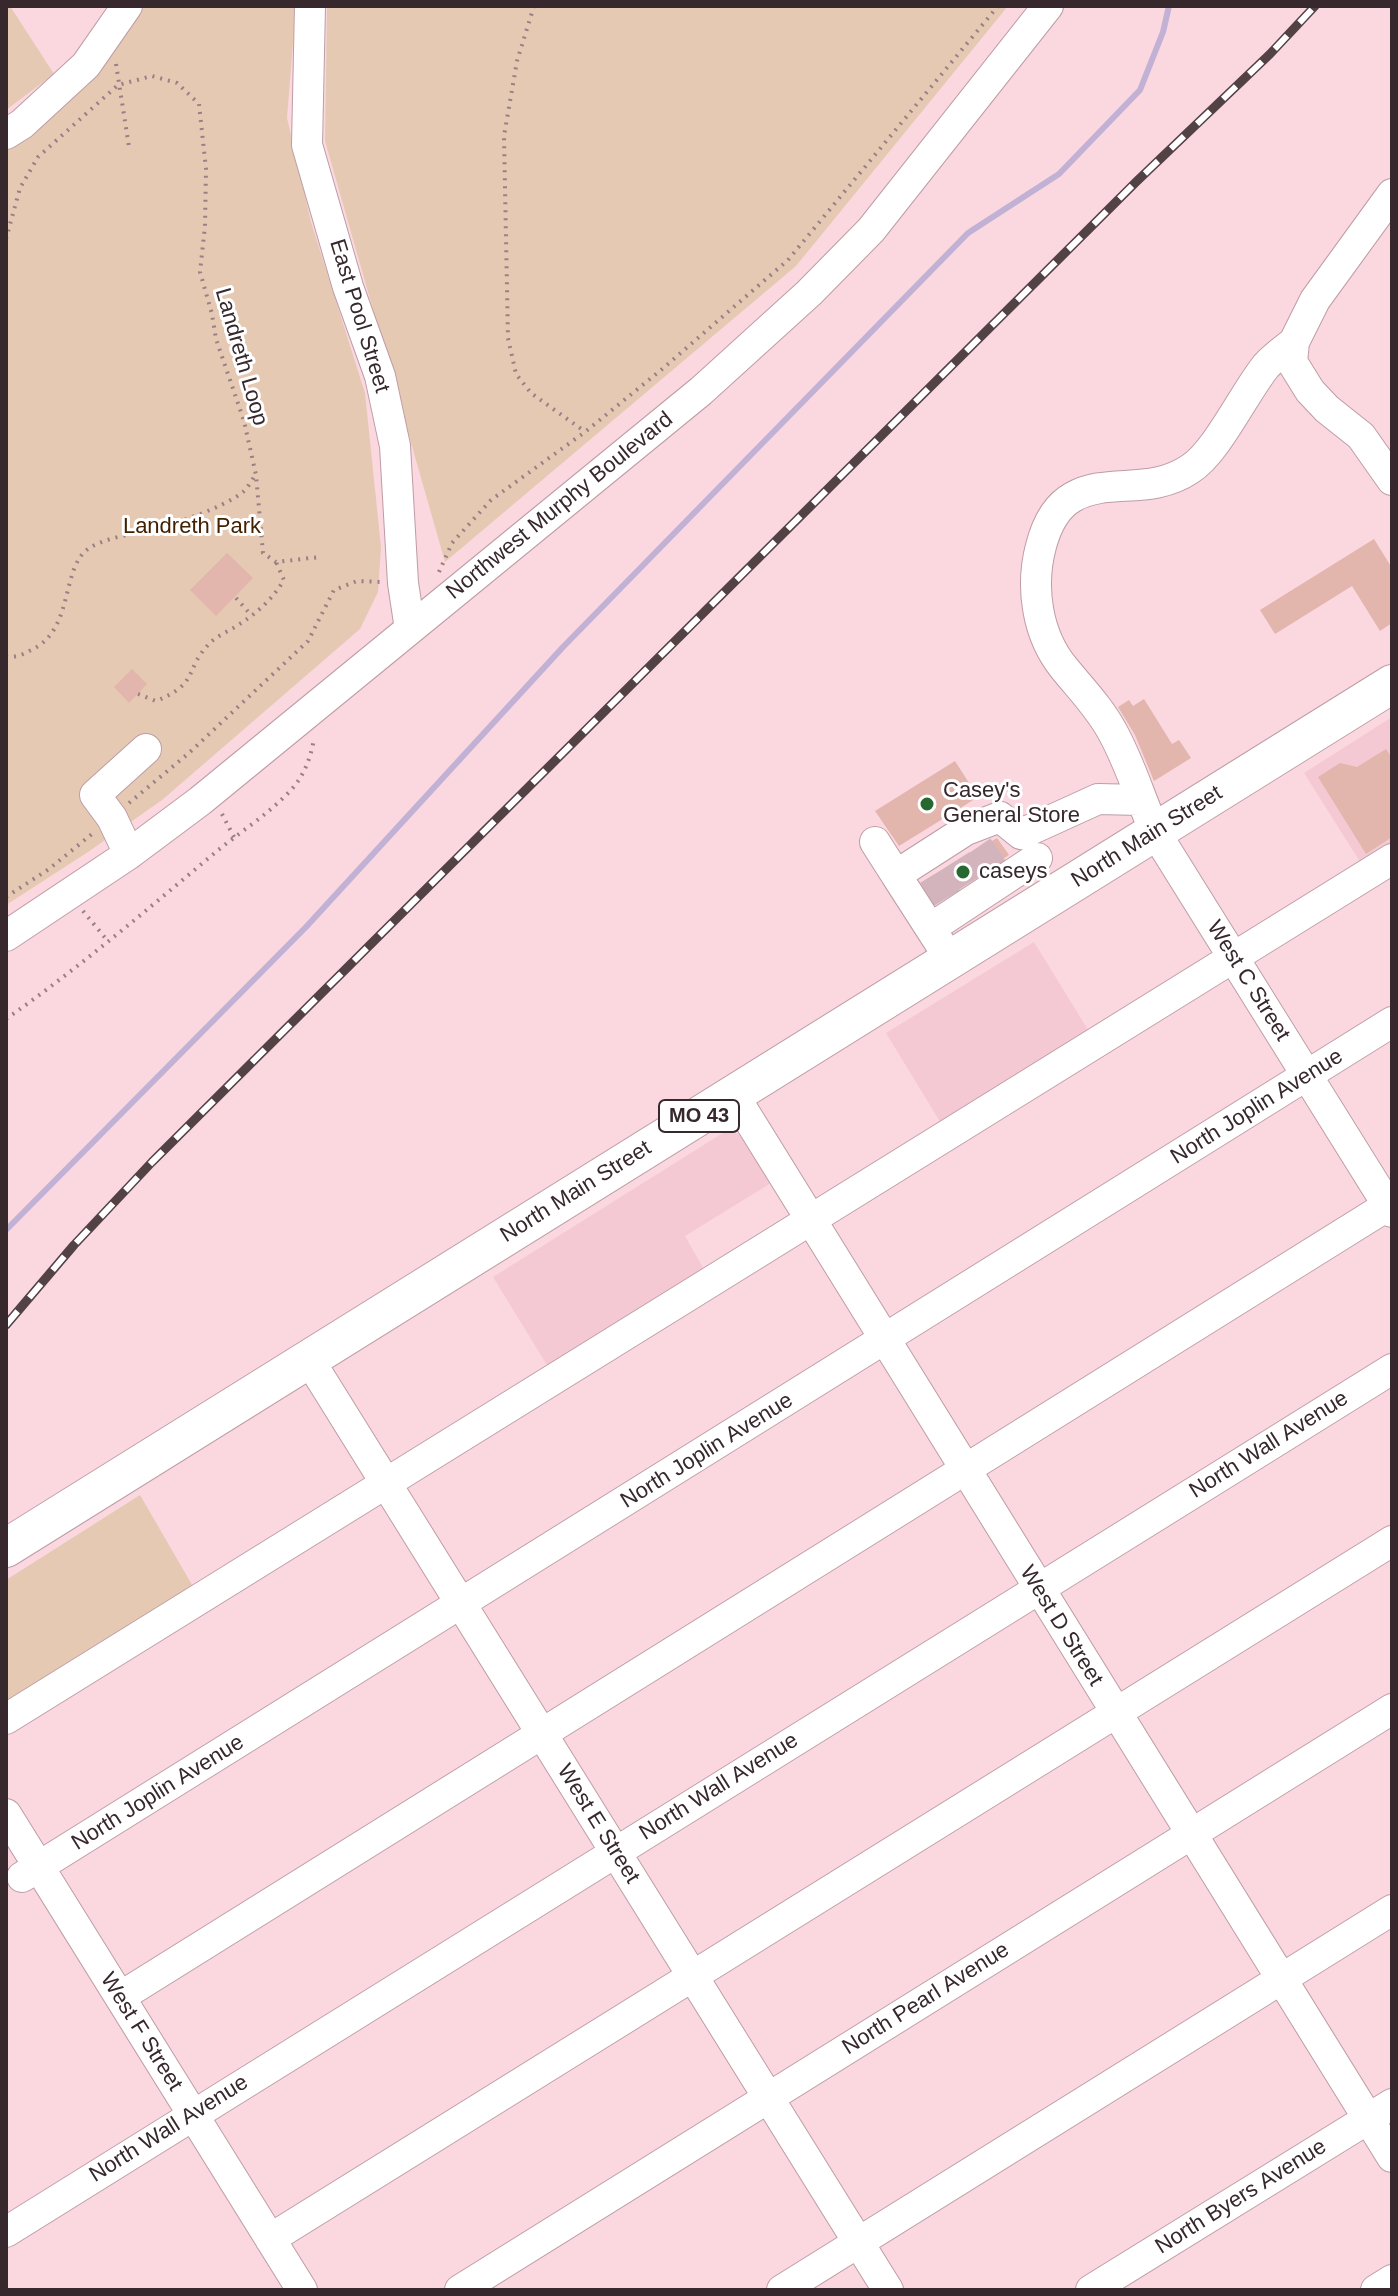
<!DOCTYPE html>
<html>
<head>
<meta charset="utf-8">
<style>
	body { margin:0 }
	#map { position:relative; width:1398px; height:2296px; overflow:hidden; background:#fbd7e0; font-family:Arial,sans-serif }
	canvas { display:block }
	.frame { position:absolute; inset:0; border:8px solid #36282c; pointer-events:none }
</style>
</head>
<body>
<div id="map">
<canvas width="1398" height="2296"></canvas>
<div class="frame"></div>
</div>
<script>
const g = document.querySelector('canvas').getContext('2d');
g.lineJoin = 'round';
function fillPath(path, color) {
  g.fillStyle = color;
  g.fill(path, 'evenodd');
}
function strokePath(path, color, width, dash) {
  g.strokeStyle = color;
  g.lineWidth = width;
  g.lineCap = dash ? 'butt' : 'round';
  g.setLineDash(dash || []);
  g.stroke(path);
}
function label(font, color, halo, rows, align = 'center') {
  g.font = font + ' Arial,sans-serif';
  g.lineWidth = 6;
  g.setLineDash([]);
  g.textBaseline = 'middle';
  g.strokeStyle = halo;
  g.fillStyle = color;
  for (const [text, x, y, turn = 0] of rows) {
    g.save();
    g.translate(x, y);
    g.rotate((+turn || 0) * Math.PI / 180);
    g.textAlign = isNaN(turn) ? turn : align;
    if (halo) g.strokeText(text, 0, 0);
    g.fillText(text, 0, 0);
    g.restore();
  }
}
fillPath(new Path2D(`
	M1392,717V863L1369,876L1304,773Z
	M1034,942L1098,1046L950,1138L886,1033Z
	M726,1131L739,1134L771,1183L685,1236L714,1287L558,1383L493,1277Z`), '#f5c9d4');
fillPath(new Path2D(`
	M6,6H10L54,74L6,110Z
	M120,6H296L287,118L311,222L365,393L381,547L378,592L360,629L162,800L88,852L6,905V118L84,54Z
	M327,6H1008L796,266L445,562L325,141Z
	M140,1495L195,1590L6,1708V1580Z`), '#e6c9b3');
strokePath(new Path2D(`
	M6,1230L306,927L563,647L968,233L1059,174L1140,90L1163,32L1169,6`), '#c0b1d5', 6);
fillPath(new Path2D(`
	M1374,539L1392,568V623L1380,631L1352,586L1275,634L1260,610Z
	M227,553L253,578L216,616L190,590Z
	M132,669L147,684L129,703L114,687Z
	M1144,699L1172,744L1179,740L1191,758L1154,781L1135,735L1118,707L1129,700L1133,706Z
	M1386,749L1392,758V837L1366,854L1318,777L1340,763L1357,767Z
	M955,761L978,797L899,846L875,811Z
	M997,838L1009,855L936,903L923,882Z`), '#e2b5ad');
strokePath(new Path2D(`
	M978,847L993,869
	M957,860L971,882
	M933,875L947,898`), '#d4b4bc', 30, [30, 15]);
const minor = new Path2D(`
	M310,6L307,145L348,287L380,376L395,446L403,583L410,629
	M6,134L22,124L86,65L127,6
	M1392,194L1315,300L1294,342L1292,362L1310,391L1327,409L1361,436L1392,480
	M1294,342C1284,350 1274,357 1266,366C1244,393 1217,452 1190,469C1150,496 1108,477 1073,497C1055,507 1046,527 1041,546C1030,587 1037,635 1064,668C1081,689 1099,707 1112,731C1130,763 1140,798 1155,832L1392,1212
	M875,842L896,875
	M129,854L112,818L95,795L146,749
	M931,928L1037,858
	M6,936L129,854L200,801L701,391L809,293L871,230L1048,6
	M950,959L896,875L966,830L1000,817L1021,834L1098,799L1141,800
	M733,1094L1392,2157
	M308,1358L888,2290
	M6,1719L1392,859
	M6,1814L302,2290
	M22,1877L1392,1022
	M120,1997L1392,1203
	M6,2232L1392,1369
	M270,2239L1392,1541
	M460,2290L1392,1709
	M782,2290L1392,1910
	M1091,2290L1392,2104
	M1376,2290L1392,2280`);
const major = new Path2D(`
	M6,1548L1392,684`);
strokePath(minor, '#be9da5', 32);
strokePath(major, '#be9da5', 40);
strokePath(new Path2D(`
	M534,6L517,61L504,136L508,338L516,374L531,393L584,431
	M116,64L129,147
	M6,239L20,188L38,157L118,85L152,76L177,83L199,104L206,169L205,226L200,272L212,314L216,339L244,421L256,475L263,553L276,562L320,557
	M439,572L452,543L491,500L585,432L661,370L788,260L998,6
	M236,598L252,616
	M6,656C14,658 22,655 29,651C75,632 60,569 88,549C104,538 128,535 147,531C174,524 221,509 243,492C247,488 251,482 254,477
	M138,694L156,701C200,683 184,670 209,644C215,637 227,632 235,627C256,614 271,601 284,580L276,562
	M129,803L189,753L308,641L334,590L357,581L381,582
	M222,814L234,837
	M6,897L49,869L92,834
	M83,911L107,940
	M6,1019C80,967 148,909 217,851C239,833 264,817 284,797C302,781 310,761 314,739`), '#998086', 4, [2, 6]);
strokePath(minor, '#fff', 30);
strokePath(major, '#fff', 38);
const rail = new Path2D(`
	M6,1325L74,1245L152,1162L1136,182L1270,54L1315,6`);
strokePath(rail, '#524145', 9);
strokePath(rail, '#fff', 6, [18]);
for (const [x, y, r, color] of [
	[927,804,8,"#276730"],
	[963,872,8,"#276730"]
]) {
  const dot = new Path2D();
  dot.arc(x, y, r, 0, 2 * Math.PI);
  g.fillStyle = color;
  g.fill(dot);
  strokePath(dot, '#fff', 3);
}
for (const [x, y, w] of [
	[699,1116,80]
]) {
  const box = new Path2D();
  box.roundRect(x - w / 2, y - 16, w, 32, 6);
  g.fillStyle = '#fff';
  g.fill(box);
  strokePath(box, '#36282c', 2);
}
label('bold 20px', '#36282c', null, [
	["MO 43",699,1116]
]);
label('22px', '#36282c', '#fff', [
	["East Pool Street",359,316,73],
	["Landreth Loop",241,357,74],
	["Northwest Murphy Boulevard",560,506,-39],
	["North Main Street",1147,837,-32],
	["West C Street",1248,981,58],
	["North Joplin Avenue",1257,1107,-32],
	["North Main Street",576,1192,-32],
	["North Wall Avenue",1269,1445,-32],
	["North Joplin Avenue",707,1451,-32],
	["West D Street",1061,1626,58],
	["North Wall Avenue",719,1787,-32],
	["North Joplin Avenue",158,1793,-32],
	["West E Street",598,1824,58],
	["North Pearl Avenue",926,1999,-32],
	["West F Street",141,2032,58],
	["North Wall Avenue",169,2129,-32],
	["North Byers Avenue",1241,2197,-32]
]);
label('22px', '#422101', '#fff', [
	["Landreth Park",192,527]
]);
label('22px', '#36282c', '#fff', [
	["Casey's",943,791],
	["General Store",943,816],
	["caseys",979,872]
], 'left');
</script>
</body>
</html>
